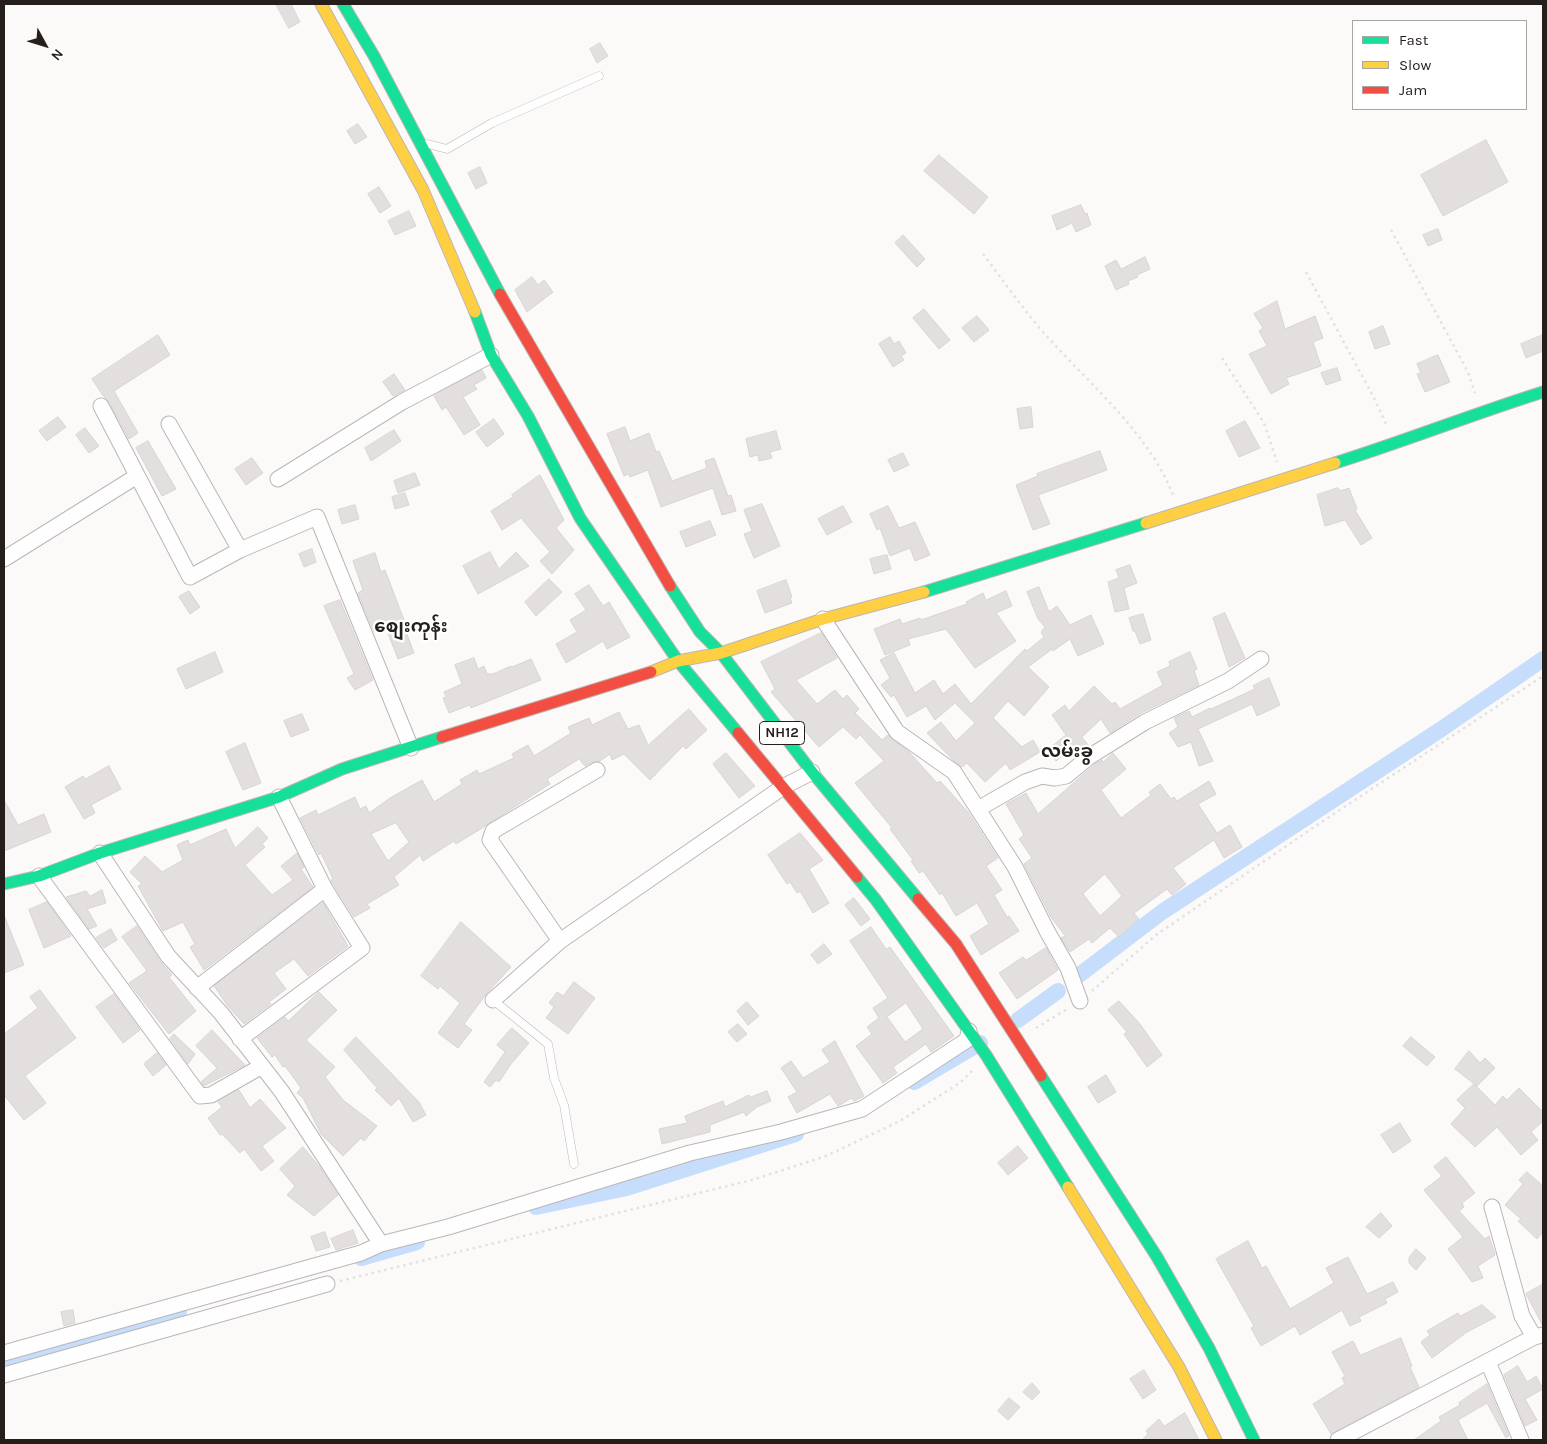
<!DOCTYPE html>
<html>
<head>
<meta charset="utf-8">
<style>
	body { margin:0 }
	#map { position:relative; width:1547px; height:1444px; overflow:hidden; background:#fcfaf9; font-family:Karla,sans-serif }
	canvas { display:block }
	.frame { position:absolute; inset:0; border:5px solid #251e1b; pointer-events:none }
	.legend { position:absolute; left:1352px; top:20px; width:175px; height:90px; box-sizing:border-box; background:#fff; border:1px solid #a8a5a4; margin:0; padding:6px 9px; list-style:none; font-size:15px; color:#251e1b }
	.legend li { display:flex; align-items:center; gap:10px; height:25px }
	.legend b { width:25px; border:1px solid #a8a5a4 }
	.north { position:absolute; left:20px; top:20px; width:50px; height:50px; -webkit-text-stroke:4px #fff; paint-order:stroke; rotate:129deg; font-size:14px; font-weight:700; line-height:20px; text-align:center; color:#251e1b }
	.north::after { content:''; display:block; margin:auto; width:18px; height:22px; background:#251e1b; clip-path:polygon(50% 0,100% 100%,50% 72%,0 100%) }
</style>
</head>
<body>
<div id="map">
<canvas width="1547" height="1444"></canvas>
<div class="frame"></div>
<ul class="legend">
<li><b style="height:6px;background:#16e098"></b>Fast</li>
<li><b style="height:6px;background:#ffcf43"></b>Slow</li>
<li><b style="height:6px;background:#f24e42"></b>Jam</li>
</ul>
<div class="north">N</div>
</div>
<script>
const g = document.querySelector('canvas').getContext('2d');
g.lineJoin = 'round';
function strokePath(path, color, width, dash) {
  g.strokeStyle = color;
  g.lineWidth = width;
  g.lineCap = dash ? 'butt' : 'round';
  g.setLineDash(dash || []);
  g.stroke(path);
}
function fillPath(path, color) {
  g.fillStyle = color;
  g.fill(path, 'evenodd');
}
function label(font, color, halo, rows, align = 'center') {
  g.font = font + ' Karla,"Noto Sans Myanmar",sans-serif';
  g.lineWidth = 4.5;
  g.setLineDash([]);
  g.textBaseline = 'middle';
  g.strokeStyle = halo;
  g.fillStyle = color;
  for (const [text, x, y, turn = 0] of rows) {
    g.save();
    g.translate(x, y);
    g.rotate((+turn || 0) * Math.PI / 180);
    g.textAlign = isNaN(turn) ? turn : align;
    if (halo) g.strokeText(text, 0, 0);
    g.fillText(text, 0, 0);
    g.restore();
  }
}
strokePath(new Path2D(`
	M1078,976L1162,912L1440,730L1543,659
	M1018,1020L1058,991
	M914,1082L980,1043
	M536,1207L627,1188L796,1134
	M361,1258L417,1242
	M4,1363L179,1311`), '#c6ddfc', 16);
const building = new Path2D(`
	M276,4H291L300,22L289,28Z
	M600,43L608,56L597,63L590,49Z
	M358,124L367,137L355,144L347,131Z
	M1486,140L1508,182L1443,216L1421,175Z
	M939,155L988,197L974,214L924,171Z
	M480,167L487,183L476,189L468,173Z
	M379,187L391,206L380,213L368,194Z
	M1081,205L1085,214L1087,213L1091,225L1076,232L1072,223L1057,230L1052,216Z
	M409,211L416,226L395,235L388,221Z
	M1438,229L1442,240L1428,246L1423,235Z
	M903,235L925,259L917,267L895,243Z
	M1145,257L1150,269L1137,275L1138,277L1128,281L1129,284L1116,290L1105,266L1116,260L1121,269Z
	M532,277L538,285L544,280L553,292L527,312L515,290Z
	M1277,301L1285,329L1315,316L1323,338L1313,342L1321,366L1286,378L1289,384L1271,394L1249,354L1267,346L1259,331L1263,328L1254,314Z
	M924,309L950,340L939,349L913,318Z
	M977,316L989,330L974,342L962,328Z
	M1383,326L1390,344L1375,349L1369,332Z
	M158,335L170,355L114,391L138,433L129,439L109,402L104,397L92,379Z
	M1543,335V351L1526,358L1521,344Z
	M890,337L894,344L899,341L906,353L901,356L904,360L893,367L879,344Z
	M1438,355L1450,382L1425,392L1417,374L1421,373L1417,364Z
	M1337,368L1341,380L1326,385L1321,373Z
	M482,370L486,378L474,385L477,389L463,397L480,425L464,435L446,407L442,410L434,396Z
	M394,374L405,390L393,396L383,382Z
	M1031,407L1033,427L1020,429L1017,409Z
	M58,417L66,427L47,441L39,431Z
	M494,419L504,434L487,447L476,432Z
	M1245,421L1260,448L1239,457L1226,431Z
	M625,427L630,441L649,433L656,452L659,451L672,481L707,468L705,461L714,458L728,496L731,495L736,511L722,515L713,488L661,507L648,470L630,477L629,474L624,476L607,434Z
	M85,428L99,446L89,453L76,435Z
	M394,430L401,441L371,461L365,448Z
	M776,431L781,449L770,452L772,458L759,461L758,455L750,457L746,439Z
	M148,441L176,489L162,496L136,448Z
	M1100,451L1107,470L1038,495L1050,524L1033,530L1016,485L1038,476L1037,474Z
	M903,453L909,465L894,472L888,460Z
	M252,458L263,473L246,485L235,469Z
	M415,473L420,485L398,493L394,481Z
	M540,475L564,520L556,528L574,550L552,574L540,561L550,552L521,518L502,530L491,511L513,497L512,495Z
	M1338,488L1340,491L1349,488L1357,509L1355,510L1372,538L1361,545L1345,520L1325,526L1317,495Z
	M405,493L409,505L395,509L392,497Z
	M762,504L780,546L754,558L744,534L752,531L744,510Z
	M355,505L359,519L342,524L338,510Z
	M843,506L852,522L827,535L818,519Z
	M888,506L899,528L915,522L930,555L915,561L910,548L890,556L880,528L877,530L870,514Z
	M710,521L716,535L686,547L680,532Z
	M312,549L316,562L304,567L299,554Z
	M490,552L499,569L516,552L529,566L478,594L463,566Z
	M375,553L381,572L385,570L404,620L402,621L414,653L398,659L386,628L374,632L358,593L363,590L353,561Z
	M887,555L891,569L874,574L870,559Z
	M1130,565L1137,583L1124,588L1129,609L1115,612L1108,582L1119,578L1116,570Z
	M549,579L562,592L536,616L525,602Z
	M786,580L792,597L790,598L792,603L765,613L757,591Z
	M589,585L603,606L609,602L630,637L607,649L603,641L566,663L556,644L577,632L570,620L586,610L575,594Z
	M1039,587L1049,612L1057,606L1070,625L1091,615L1104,644L1078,656L1070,639L1053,651L1052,649L1028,667L1049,687L1024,716L1008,701L993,718L1022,747L1033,740L1040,752L1010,770L1006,763L985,782L967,763L962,767L954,761L927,733L941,722L956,741L975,723L955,703L935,720L926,706L907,717L894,695L891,697L881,685L890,678L880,660L894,653L915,693L934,680L943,694L955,684L971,704L1025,649L1027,651L1044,637L1041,632L1045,627L1038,619L1027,592Z
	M189,591L200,607L190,614L179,597Z
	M1006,591L1012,606L996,613L1016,641L975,668L946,629L908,639L910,645L885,655L874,629L900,619L902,624L920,618L921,620L967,604L966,602L983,593L986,600Z
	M340,600L373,680L355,690L347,678L354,674L324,606Z
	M1225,613L1245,658L1229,667L1213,618Z
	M1143,614L1151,640L1140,644L1135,631H1133L1129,618Z
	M821,633L837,658L796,680L817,704L835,690L843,699L847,695L859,709L855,713L882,740L888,735L909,752L937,783L940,781L968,812L998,858L986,866L1002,890L994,895L1007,917L1009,916L1019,931L981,955L970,936L989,924L977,903L956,916L942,893L940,895L923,871L919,873L911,861L913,860L890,829L892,828L855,783L884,761L860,735L856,739L843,727L819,747L771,692L775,689L761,662Z
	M215,652L223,672L186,689L177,669Z
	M1190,652L1197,669L1194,670L1199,685L1139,714L1110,733L1101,719L1082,737L1089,746L1076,756L1071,750L1056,761L1047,750L1066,735L1052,715L1065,705L1069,711L1094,686L1112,704L1115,702L1120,709L1163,685L1157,672L1170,666L1169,662Z
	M474,658L478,669L484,666L487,674H493L511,666L512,667L531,659L541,680L471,708L470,705L449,713L443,698L446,697L444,692L462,684L455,665Z
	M1269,678L1280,705L1257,716L1252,704L1198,729L1213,761L1199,766L1191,742L1178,747L1169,733L1178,727L1174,718L1189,711L1192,717L1210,708L1211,709L1255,689L1253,686Z
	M689,709L707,730L686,749L683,746L650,780L624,754L612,760L610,754L600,761L593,762L585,766L579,759L547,779L550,784L479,830L456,844L454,841L423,861L420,855L394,877L399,885L367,904L370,908L354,917L333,884L331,880L333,879L321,853L319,855L300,818L316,810L318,815L355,797L360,809L366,806L369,813L390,798L422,780L434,802L462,784L460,780L477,770L479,774L514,758L512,754L528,745L534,756L571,733L568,727L589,718L592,725L619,712L628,729L639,725L648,745ZM396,823L409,842L388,861L371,834Z
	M302,714L309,730L291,737L284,721Z
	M245,743L261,783L243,790L226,752Z
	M726,753L755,786L739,798L713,764Z
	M1113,753L1126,769L1101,790L1121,818L1151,795L1149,792L1160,784L1171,799L1174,797L1177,801L1209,781L1216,794L1198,804L1217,833L1230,825L1242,847L1224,858L1214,840L1173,868L1186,884L1172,895L1167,889L1134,913L1139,919L1119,937L1110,928L1092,943L1089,939L1070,952L1061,938L1065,936L1051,917L1024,864L1032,858L1019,839L1024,835L1006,804L1026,793L1038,814L1094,765L1102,760L1103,762ZM1105,874L1122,896L1100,916L1083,894Z
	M109,766L121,789L91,805L95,813L84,819L65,787L83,776L85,779Z
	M4,800L18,825L44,814L51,832L4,851Z
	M258,827L268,838L262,844L265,847L245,865L272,895L293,880L281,866L297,853L304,867L301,869L313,887L204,970L190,947L195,944L183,922L163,931L138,886L142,884L130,872L145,856L162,872L183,860L177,845L188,840L190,845L226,829L235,848Z
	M800,833L823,860L809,869L829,903L813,913L800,891L797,893L790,882L787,884L768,855Z
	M102,890L106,903L87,909L97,926L89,929L66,897L86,891L90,896Z
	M854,898L870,919L861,926L845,905Z
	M47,902L71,936L44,948L29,910Z
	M323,903L348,946L308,976L294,959L274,973L286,989L269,1002L271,1004L244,1024L227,1005L214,986Z
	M4,915L24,965L4,973Z
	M461,922L511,967L487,993L464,1024L472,1030L458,1048L438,1033L460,1003L440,986L438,989L421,976Z
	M137,926L160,961L172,975L169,977L196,1011L169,1034L129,983L147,971L122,937Z
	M871,927L886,949L890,947L954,1036L931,1052L926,1044L893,1067L897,1073L883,1083L856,1046L872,1034L867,1027L879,1018L873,1008L888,998L850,941ZM906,1003L923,1029L905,1042L887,1017Z
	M111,929L117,940L104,948L96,938Z
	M824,944L832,954L818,964L811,955Z
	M1046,948L1058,970L1017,999L999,973L1023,957L1026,960Z
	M574,982L595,998L568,1034L546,1018L554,1007L549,1003L557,992L563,996Z
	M40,990L76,1038L25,1076L46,1103L24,1120L4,1095V1034L38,1008L30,997Z
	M319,992L337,1010L306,1040L335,1067L325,1077L343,1100L377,1126L364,1141L361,1138L343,1156L321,1134L303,1098L297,1093L301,1088L285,1066L283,1067L275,1055L272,1057L257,1038L285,1017L288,1021Z
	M114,994L140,1030L123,1043L96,1007Z
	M1119,1001L1140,1024L1162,1055L1147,1067L1124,1034L1127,1032L1108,1010Z
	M747,1002L759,1016L748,1025L737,1011Z
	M738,1024L747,1034L737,1042L728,1032Z
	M512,1028L529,1043L511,1064L499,1082L496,1080L490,1087L484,1082L505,1052L497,1045Z
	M212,1030L245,1065L204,1086L201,1082L217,1068L196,1046Z
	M174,1034L195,1054L188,1064L170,1039Z
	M356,1037L419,1102L426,1115L413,1122L399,1098L391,1106L375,1090L377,1088L344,1050Z
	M1411,1037L1435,1057L1427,1066L1403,1046Z
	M835,1041L864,1096L854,1101L852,1098L838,1106L830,1094L797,1113L788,1097L797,1092L781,1068L791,1061L803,1078L830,1062L822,1050Z
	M1469,1051L1480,1063L1485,1058L1495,1068L1477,1086L1455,1069Z
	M157,1053L166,1065L153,1076L144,1064Z
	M1106,1075L1116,1092L1098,1103L1088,1087Z
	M1474,1084L1495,1105L1503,1096L1507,1100L1519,1088L1543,1112V1121L1531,1132L1538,1140L1521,1155L1497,1127L1475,1147L1451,1124L1465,1108L1457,1100Z
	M239,1090L250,1108L260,1099L286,1128L262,1146L274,1161L261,1171L244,1149L240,1153L222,1134L220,1135L208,1118L222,1107L218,1102Z
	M767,1091L771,1101L757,1107L746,1116L744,1112L710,1125V1132L662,1144L659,1129L687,1123L685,1116L723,1101L725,1107L749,1095L750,1097Z
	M1400,1123L1411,1141L1393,1153L1381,1135Z
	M1018,1146L1028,1158L1008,1175L998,1163Z
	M303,1147L319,1166L338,1195L314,1216L287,1195L295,1186L280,1169Z
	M1446,1157L1475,1193L1462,1203L1464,1207L1459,1211L1485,1239L1489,1236L1495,1255L1478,1266L1483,1278L1472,1282L1448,1249L1463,1237L1424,1190L1442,1176L1434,1167Z
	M1527,1172L1543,1186V1232L1537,1239L1518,1221L1521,1219L1505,1205L1523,1184L1519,1180Z
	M1381,1213L1392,1226L1379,1238L1366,1227Z
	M353,1230L358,1243L336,1250L331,1239Z
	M325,1232L330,1247L316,1251L311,1237Z
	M1248,1241L1262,1268L1266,1266L1290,1309L1334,1283L1326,1268L1348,1257L1367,1294L1393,1282L1398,1292L1385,1299L1387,1303L1359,1317L1361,1321L1350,1326L1342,1310L1300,1335L1295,1326L1261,1346L1251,1328L1254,1326L1216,1259Z
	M1416,1249L1426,1258L1416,1270L1409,1263V1258Z
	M1543,1284V1326L1526,1294Z
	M1482,1305L1496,1317L1467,1332L1432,1358L1421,1342L1430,1335L1427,1331L1458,1313L1460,1316Z
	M73,1310L75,1323L64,1326L61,1312Z
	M1401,1338L1412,1366L1410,1367L1419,1387L1331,1434L1313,1404L1345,1384L1342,1378L1345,1376L1332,1352L1353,1341L1360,1355Z
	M1518,1366L1527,1382L1536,1376L1543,1389L1525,1399L1537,1420L1525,1426L1504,1375Z
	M1144,1370L1156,1390L1143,1399L1130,1379Z
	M1032,1383L1040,1392L1032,1400L1023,1392Z
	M1487,1384L1509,1436L1506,1438L1487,1403L1458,1420L1468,1440H1414L1441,1421L1439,1417L1460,1405L1459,1403Z
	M1009,1398L1020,1407L1008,1420L998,1411Z
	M1185,1413L1199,1440H1142L1148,1434L1146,1431L1159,1419L1164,1426Z`);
fillPath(building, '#e3dfdf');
strokePath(building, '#d8d4d5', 1);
const lane = new Path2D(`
	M428,144L447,149L492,123L599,76
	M493,1000L548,1044L554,1078L564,1105L574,1164`);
const street = new Path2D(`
	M101,406L190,577L240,550
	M169,424L240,550L317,517L411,748
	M278,479L402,402L491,355
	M4,559L137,476
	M823,619L897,732L954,772L1015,867L1047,931L1068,968L1080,1001
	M978,809L1025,782L1042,776L1055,778L1066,776L1089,757L1145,722L1228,681L1261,659
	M100,853L168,956L221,1013L282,1092L381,1244
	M39,876L200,1096L211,1095L262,1066
	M560,941L490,840L493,831L597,770
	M197,988L325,889
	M493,1000L560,941L783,787L812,772
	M240,1039L362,948L325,889L279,797
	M1492,1207L1522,1316L1534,1337
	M4,1353L361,1253L381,1244L448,1227L690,1153L781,1132L862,1109L967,1040L969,1031
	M1488,1362L1521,1440
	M4,1375L327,1284
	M1338,1440L1534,1337L1543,1335`);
const fast = new Path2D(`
	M343,4L374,56L500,294
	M475,312L491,355L528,416L580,518L678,661L738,733
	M1335,463C1405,441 1473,414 1543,392
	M670,586L700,632L721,653L812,772L918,899
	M924,592L1146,523
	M857,877L876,900L986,1055L1068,1187
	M4,884L39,876L100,853L279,797L342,769L442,737
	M1041,1076L1157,1257L1209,1348L1254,1440`);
const slow = new Path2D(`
	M321,4L423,190L475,312
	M1146,523L1335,463
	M651,672L678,661L721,653L823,619L924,592
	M1068,1187L1179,1367L1216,1440`);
const jam = new Path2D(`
	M500,294L670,586
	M738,733L857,877
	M442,737L651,672
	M918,899L956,944L1041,1076`);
strokePath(lane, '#bbb6b5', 9);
strokePath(street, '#bbb6b5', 17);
strokePath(fast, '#bbb6b5', 13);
strokePath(slow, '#bbb6b5', 13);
strokePath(jam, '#bbb6b5', 13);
strokePath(new Path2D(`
	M1391,230L1468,372L1475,393
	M983,254C1006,284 1028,317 1054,344C1096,390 1150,436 1173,495
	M1306,272L1374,398L1387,426
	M1222,358L1264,423L1277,462
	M1092,991L1156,935L1323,821L1543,676
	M1036,1028L1067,1009
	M340,1281L752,1180L826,1156L900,1121L961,1082L972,1071`), '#e2e1e1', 2.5, [2.5, 4]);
strokePath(lane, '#fffefe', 8);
strokePath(street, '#fffefe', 15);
strokePath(fast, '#16e098', 11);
strokePath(slow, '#ffcf43', 11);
strokePath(jam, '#f24e42', 11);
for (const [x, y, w] of [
	[782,733,45]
]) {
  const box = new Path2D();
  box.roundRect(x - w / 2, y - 11.5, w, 23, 4);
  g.fillStyle = '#fff';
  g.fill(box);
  strokePath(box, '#251e1b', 1);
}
label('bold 14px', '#251e1b', null, [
	["NH12",782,733]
]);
label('bold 18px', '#251e1b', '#fff', [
	["စျေးကုန်း",411,627],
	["လမ်းခွ",1067,752]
]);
</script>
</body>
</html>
